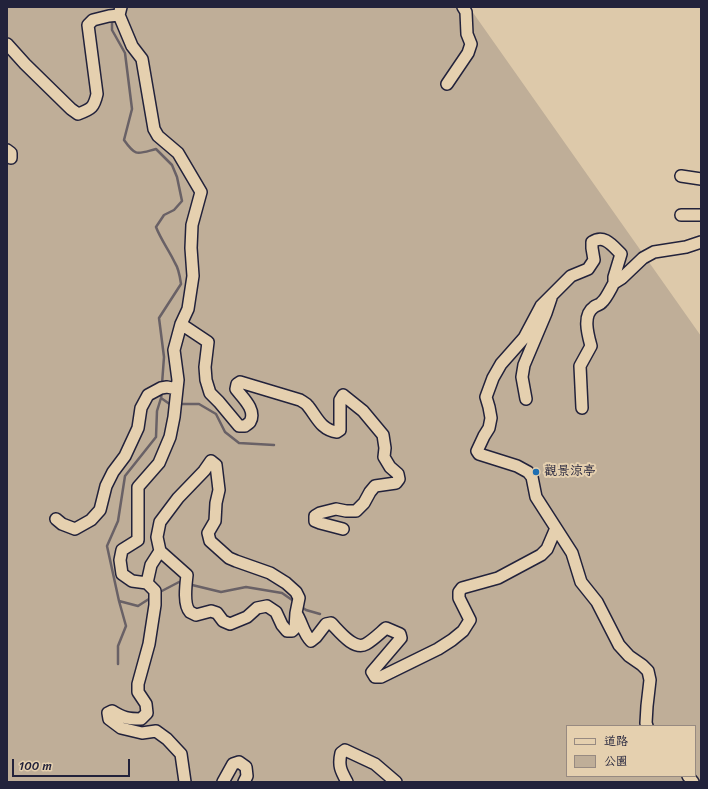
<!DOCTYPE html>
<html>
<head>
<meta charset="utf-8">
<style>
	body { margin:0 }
	#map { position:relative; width:708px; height:789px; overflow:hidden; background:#ddc9aa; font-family:Sriracha,"LXGW WenKai TC",sans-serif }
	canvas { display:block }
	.frame { position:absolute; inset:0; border:8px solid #22223b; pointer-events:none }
	.legend { position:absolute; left:566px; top:725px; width:130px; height:52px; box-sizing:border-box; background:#e5d0af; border:1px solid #978a81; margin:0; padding:5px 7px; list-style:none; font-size:12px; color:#22223b }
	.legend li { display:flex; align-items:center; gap:8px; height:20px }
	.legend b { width:20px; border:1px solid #978a81 }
	.scale { position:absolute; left:12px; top:759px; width:118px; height:18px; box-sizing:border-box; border:2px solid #22223b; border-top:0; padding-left:5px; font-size:12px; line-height:14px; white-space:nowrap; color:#22223b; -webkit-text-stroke:3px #e5d0af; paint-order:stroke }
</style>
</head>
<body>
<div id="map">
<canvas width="708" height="789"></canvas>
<div class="frame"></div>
<ul class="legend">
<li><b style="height:5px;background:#e5d0af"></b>道路</li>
<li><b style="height:11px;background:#bfae98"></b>公園</li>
</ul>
<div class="scale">100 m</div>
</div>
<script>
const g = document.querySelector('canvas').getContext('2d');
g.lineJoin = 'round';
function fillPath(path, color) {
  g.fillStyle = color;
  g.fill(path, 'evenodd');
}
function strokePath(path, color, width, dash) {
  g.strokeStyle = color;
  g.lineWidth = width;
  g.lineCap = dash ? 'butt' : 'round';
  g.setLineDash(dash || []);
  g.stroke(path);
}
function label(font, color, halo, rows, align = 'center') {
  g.font = font + ' Sriracha,"LXGW WenKai TC",sans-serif';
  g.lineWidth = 4;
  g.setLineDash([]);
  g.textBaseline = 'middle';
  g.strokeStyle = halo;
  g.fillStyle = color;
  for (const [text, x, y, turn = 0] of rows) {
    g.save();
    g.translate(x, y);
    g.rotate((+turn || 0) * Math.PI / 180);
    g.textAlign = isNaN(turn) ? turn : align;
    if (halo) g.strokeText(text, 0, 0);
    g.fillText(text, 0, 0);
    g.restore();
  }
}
fillPath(new Path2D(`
	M7,7H469L701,336V782H7ZM567,726H695V776H567Z`), '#bfae98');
strokePath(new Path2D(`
	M112,19V30L125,53L132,109L124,140C136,157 137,154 156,149L172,165L177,177L182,201L174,210L164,215L156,227C161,240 169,250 175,263C179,269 180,277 181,284L159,318L164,357L162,384
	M161,398L171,405H172
	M179,404H199L216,414L225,432L239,443L274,445
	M188,584L221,592L246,587L282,593L295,602
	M158,593L179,582L184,583
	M152,597L138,606L119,601L107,546L118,521L125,476L156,437L157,411L161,398L162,391
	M300,606L306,610L320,614
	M118,664V646L126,626L119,601`), '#696166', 2.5);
const minor = new Path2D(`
	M121,7L119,15L132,46L142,59L154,129L158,136L178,153L201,192L192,225L191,248L193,276L188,309L181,324L174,350L178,380L174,417L170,437L159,463L138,487V540L122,550L120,560L122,574L132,581L147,583L155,591V605L149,644L138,684V692L146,704L147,713L141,719C128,719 123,718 112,711L108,713L109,719L121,728L142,733L156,731L167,739L181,754L185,782
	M7,44L25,64L71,109L78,114C92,109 94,107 97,94L88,25L93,20L109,16L119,15
	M447,84L468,53L471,44L467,34L466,12L463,7
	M7,150L11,153V158
	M681,176L701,179
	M681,215H701
	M181,324L208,342L205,367L206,380L210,393L219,402L239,426H245C246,425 248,424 250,422C257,410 242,397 236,389L237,384L240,382L300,400C303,402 306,403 308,406C317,417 321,430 337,432L340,430V400L343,395L363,411L383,435L385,448L384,457L390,467L398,474L399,479L396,483L375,486L370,492L364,503L356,511H346L336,509L320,513L315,516V521L320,523L343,529
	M526,399L522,377L524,365L546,313L551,298
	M582,408L580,366L591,346C588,335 582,315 594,307C596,305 600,305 602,302C606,299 611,288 614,283
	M56,519L62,524L75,529L91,520L100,510L106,486L113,472L125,456L138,428L141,408L148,395L161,388L167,387L177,389
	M160,551L187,575C186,584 183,605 190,612C192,613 194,614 196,615L211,611L217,613L223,621L230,624L247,617L257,608L267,606L276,612L282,625L287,631H292L295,628L296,613C302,622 303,633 311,641L316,637L326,624L331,623C339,631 354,651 366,644C373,640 380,633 386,628L400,634L401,638L372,672L375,677H381L438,649L452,640L463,631L470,620L459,598V592L462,588L498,578L541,555L547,549L556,528
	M147,583L151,565L160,551L157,537L160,522L178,498L204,471L211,461L216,465L219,490L216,503L215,521L208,533L210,541L229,558L236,561L270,573L286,583L296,592L299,598L296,613
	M647,726L646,723L647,706L650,680L648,671L642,665L629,656L619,645L597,602L581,582L572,553L536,497L532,477L528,472L517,466L479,454L477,451L484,436L489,428L491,418L489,407L486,397L493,378L501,364L524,338L541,306L571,276L588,269L594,260L592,248V242C604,234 612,245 621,254L614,277V283L622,278L643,258L654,252L686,247L701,242
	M688,776L693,782
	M223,782L233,764L239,762L246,767L247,776L244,782
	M347,782C341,771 338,766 341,753L345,750L375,764L396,782`);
strokePath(minor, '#22223b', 14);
strokePath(minor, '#e5d0af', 11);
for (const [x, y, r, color] of [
	[536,472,4,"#1f6fb2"]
]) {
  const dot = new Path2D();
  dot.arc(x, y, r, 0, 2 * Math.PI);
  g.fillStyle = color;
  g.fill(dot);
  strokePath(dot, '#e5d0af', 1.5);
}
label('13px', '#22223b', '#e5d0af', [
	["觀景涼亭",544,472]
], 'left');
</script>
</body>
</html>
